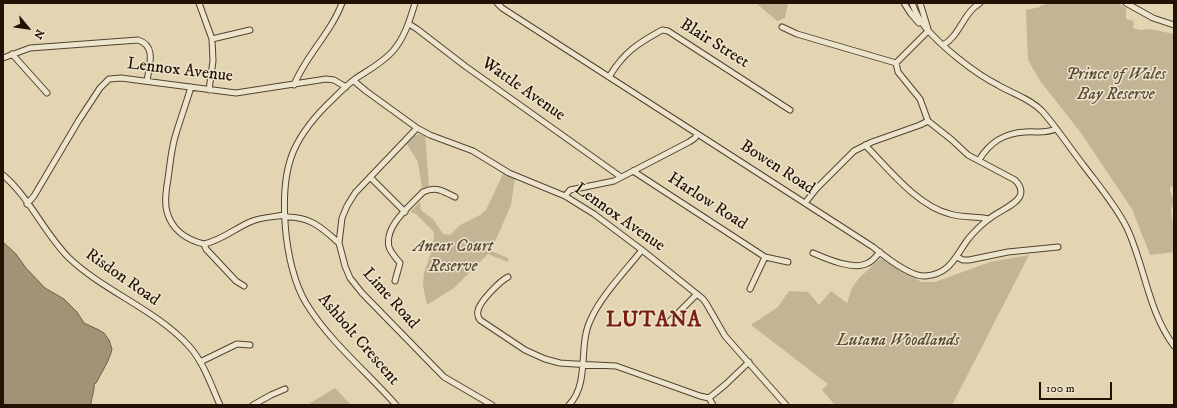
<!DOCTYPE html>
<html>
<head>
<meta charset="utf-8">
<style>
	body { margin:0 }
	#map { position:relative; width:1177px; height:408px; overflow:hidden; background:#e3d5b2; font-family:"IM FELL DW Pica",serif }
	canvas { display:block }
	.frame { position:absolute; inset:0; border:4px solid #231204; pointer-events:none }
	.north { position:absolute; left:8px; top:8px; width:40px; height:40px; -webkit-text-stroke:3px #ede4cd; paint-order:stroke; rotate:119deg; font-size:11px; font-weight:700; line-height:16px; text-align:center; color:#231204 }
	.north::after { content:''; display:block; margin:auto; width:14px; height:18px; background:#231204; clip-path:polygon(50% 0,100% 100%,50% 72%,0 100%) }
	.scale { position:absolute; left:1039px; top:382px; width:73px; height:18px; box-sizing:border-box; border:2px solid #231204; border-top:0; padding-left:5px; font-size:12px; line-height:14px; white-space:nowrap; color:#231204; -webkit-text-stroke:3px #ede4cd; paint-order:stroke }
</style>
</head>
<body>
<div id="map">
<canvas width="1177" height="408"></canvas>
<div class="frame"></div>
<div class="north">N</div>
<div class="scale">100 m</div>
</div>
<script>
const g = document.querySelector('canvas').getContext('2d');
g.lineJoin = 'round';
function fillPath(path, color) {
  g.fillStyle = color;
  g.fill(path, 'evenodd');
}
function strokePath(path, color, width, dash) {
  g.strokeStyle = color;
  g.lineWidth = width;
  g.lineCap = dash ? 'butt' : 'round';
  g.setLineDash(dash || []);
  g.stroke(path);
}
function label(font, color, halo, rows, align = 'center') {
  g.font = font + ' "IM FELL DW Pica",serif';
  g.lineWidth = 3;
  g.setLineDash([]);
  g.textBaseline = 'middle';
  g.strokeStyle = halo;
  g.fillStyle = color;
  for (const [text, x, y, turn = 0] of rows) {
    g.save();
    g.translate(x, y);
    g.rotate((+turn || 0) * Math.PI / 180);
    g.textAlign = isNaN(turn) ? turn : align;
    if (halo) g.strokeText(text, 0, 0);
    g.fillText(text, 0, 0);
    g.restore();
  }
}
fillPath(new Path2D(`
	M756,3H788L785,18L777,21Z
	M1049,3H1118L1126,8V19L1134,21L1133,28L1140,30L1150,29L1174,34V188L1170,186V191L1174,200L1171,210L1174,230V252L1150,255L1132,209L1081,133L1041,82L1028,60L1026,10L1040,7V6Z
	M419,134L425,136L429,186L422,188L418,162L406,143L414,136Z
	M504,172L515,178L511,205L491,251L508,258V262L488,254L454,288L427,305L423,286L424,273L433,247L434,232L416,214L410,212L420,202L421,210L433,219L443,234L450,235L460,225L480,215L486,210Z
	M1029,255L952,405H835L822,390L828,384L751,325L778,307L789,291L808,292L819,305L831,291L847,303L852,288L859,278L879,260L882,259L901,272L922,282H935L990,262Z
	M335,388L351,405H307Z`), '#c2b494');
const water = new Path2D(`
	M3,242L16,254L26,268L45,288L64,299L77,312L84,323L99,330L104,333L109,340L112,349L111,353L107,363L96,383L94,384C95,390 91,398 91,405H3Z`);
fillPath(water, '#a29377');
strokePath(water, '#6f5f49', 1);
const minor = new Path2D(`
	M199,3L212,39L213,61L209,90
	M497,3L502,8L873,247C884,256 910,277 925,276C951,274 955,256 969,238C975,231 982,224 989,219C997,212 1016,205 1020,196C1023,189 1019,184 1015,180L968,155L952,140L928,121
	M904,3L911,14L919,23
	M912,3C915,11 919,20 925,27C942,47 974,73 998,85C1013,94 1029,98 1042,111C1057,128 1070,148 1084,166C1099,186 1116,206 1127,228C1145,267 1148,311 1174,346
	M920,3L928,29
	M1126,3L1153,18L1174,25
	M409,24L417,29L465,66L621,177
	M782,27L797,34L896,63
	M212,39L250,30
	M943,45C960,36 963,13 980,3
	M12,54L47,93
	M3,58L30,48L138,40C157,46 149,66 147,81
	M609,77C624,52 637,44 662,30L668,31L790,110
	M354,81L366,91L417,128L430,135L473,151L509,173L565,196L594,214L642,250L703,299L706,303L725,336L786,405
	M294,85C306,55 331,33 342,3
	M191,87C186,104 180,120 175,137C171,151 170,165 168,179C166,190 164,202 167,212C172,230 187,240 204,244L206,249L236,281L244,286
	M417,128L355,193L347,206L342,218L339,243L345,266L350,278L362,293L444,377L492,405
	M865,145C888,168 917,206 950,214C963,218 976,216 989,219
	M979,160C990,142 1004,133 1025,132C1038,131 1043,134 1056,129
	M633,171L765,257L788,262
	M3,175C30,198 44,233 69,258C105,292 155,309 189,346C204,363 211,385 220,405
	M370,177L405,212
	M565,196L570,190L614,181L689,142L695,138L697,134
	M805,203L817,188L854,151L872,142L920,125L928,121L920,99L898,72L896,63L928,31
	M27,204L34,196L79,120L100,88L109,79L121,78L236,93L326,79L334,80L346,87
	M285,217C310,216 322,228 339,243
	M204,244C222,240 234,229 250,222C261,217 273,217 285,215
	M813,253C827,259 854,271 868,263C873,261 876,256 880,252
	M957,257L963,260H969L1008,252L1058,247
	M508,277C500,281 479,302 478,311C477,314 478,317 480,320L525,350L545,359L560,363L575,364L616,366L700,396L709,398L726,384L749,362
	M395,281L400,263C396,258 391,253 389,247C384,226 410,206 423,192C437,186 442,191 455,197
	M750,289L765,257
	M670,321L697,294
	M200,362L237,344L250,345
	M709,398L713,405
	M253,405L271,395L285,389
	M396,405C367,372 329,341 306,303C284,267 277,188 294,150C303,130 317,114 333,99C340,92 347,85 355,79C367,71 382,63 392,52C404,39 410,20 415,3
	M569,405C590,383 578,347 590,321C600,297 626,270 642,250`);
strokePath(minor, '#534330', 7);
strokePath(minor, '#ede4cd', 5);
label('17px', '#231204', '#ede4cd', [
	["Blair Street",714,44,32],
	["Lennox Avenue",180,71,7],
	["Wattle Avenue",523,90,35],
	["Bowen Road",777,168,33],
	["Harlow Road",707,202,33],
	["Lennox Avenue",619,218,35],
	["Risdon Road",122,278,35],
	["Lime Road",390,299,48],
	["Ashbolt Crescent",358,340,49]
]);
label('italic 17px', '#5b4b36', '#ede4cd', [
	["Prince of Wales",1116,75],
	["Bay Reserve",1116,95],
	["Anear Court",453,247],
	["Reserve",453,267],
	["Lutana Woodlands",898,341]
]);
g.letterSpacing = '1px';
label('bold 21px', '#7a1f14', '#ede4cd', [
	["LUTANA",654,322]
]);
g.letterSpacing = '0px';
</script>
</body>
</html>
